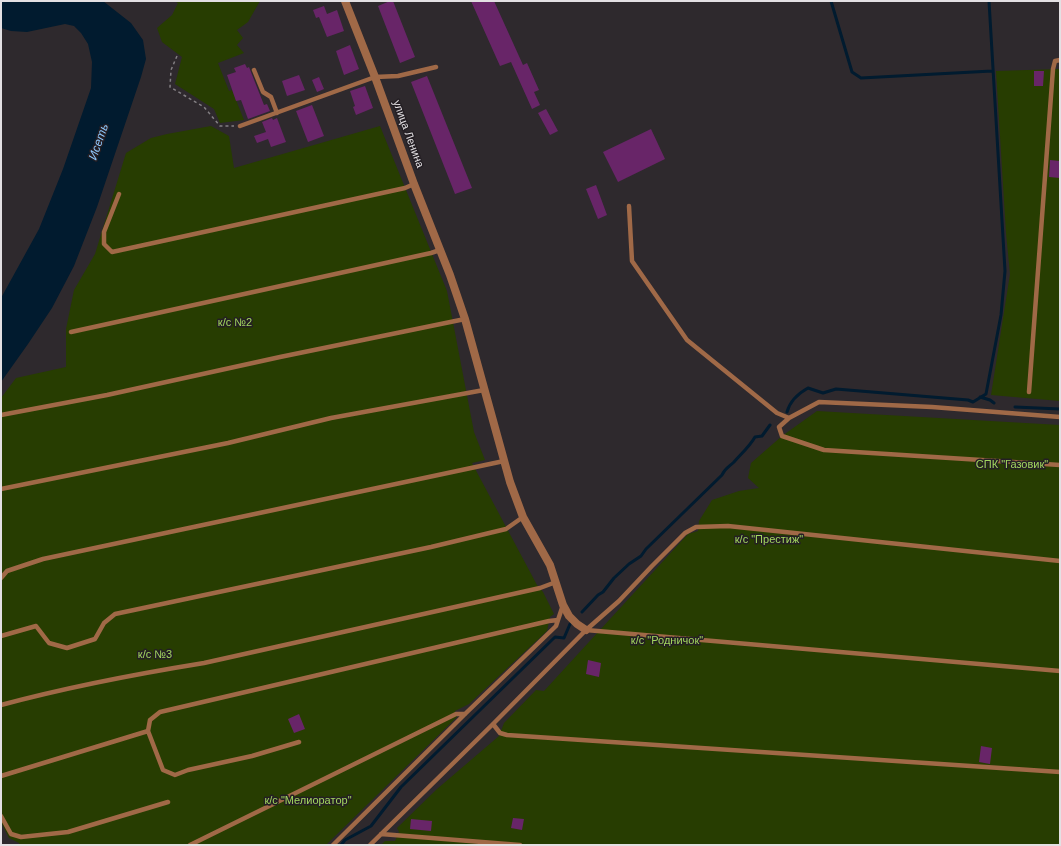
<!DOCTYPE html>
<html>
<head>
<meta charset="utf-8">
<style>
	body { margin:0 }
	#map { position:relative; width:1061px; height:846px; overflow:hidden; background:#2e292d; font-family:Helvetica,sans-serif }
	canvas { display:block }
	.frame { position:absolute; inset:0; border:2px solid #e3e0e3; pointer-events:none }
</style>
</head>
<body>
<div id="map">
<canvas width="1061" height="846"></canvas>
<div class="frame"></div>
</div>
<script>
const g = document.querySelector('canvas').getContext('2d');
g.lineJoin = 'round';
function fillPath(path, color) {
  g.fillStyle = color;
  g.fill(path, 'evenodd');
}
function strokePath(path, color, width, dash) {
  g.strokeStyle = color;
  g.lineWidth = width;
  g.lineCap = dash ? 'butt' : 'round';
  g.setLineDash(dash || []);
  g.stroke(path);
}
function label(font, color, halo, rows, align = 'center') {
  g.font = font + ' Helvetica,sans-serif';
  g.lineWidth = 3;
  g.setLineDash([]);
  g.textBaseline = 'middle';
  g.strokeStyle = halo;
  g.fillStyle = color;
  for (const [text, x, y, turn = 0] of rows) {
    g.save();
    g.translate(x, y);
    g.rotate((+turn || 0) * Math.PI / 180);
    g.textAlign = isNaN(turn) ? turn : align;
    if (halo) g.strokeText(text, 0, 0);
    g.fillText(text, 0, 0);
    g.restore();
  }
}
fillPath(new Path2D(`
	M174,1H260L248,22L237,30L243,38L237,45L244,53L218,63L229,91L232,90L244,120L220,123L214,109L175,84L182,57L162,42L157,28L172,15L178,3Z
	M1060,69V401L991,395L1010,274L1006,233L996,71Z
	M211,126L229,136L234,168L380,126L447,291L474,432L485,460L472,463L537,585L543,592L554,614L550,617L547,631L469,704L455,711L457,717L326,845H20L19,843L9,838L1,822V398L16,378L66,367V329L74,290L95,254L126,153L151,138L167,134Z
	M817,411L1060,425V845H381L385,841H395L399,832L397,828L437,789L499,736L504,723L536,690L544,691L688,534L698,531L699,521L712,500L739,491L759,488L748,478L751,463L782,436Z`), '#273d01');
fillPath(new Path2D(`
	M1,1H103L131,23L143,40L146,59L141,77L97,207L74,266L52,308L28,344L1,382V298L39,229L63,169L91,88L92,62L88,44L81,33L74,26L65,24L27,32L11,31L1,28Z`), '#011b2f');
strokePath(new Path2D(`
	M831,1L852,72L861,78L992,71
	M980,397L990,400L994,403
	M1015,407L1060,409
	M787,412C790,401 799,393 808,388L823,393L836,389L968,400L973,402L986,394L1001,315L1005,271L989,1
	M582,612L598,595L603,592L614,578L629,564L641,556L646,549L722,475C725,468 729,467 734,462C741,454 750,446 755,437L762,436L770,425
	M341,845L345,840L371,826L401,787L555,637L564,638L570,624`), '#011b2f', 3);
fillPath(new Path2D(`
	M390,1H393L415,57L400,63L378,6Z
	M471,1H494L523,65L527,63L539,90L534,92L540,105L532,109L511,62L500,66Z
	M324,6L327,14L337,10L344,31L327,37L319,17L316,18L313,10Z
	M350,45L359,69L344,75L336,51Z
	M245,64L247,68L249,67L264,105L267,104L270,111L248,119L241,100L236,101L227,75L236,72L234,68Z
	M1034,71H1044L1043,86H1034Z
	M299,75L305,90L287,96L282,81Z
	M427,76L472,188L455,194L411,82Z
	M319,77L324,89L317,92L312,80Z
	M365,86L373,108L356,115L353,107L355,106L350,91Z
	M312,105L324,136L308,142L296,111Z
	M546,109L558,131L550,135L538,113Z
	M272,118L273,120L277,118L286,142L271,147L268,139L257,143L254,136L266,132L262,122Z
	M651,129L665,159L618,182L603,152Z
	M1050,160L1060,161V178L1049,177Z
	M596,185L607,215L598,219L586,189Z
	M588,660L601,663L599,677L586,674Z
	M299,714L305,729L294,733L288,719Z
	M981,746L992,748L990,764L979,762Z
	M513,818L524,819L522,830L511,828Z
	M411,819L432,821L431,831L410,829Z`), '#682568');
strokePath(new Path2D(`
	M177,56L171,70L170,87L204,107L220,126H234`), '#837f83', 1.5, [3, 3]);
strokePath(new Path2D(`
	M254,70L263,92L271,97L277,113
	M240,126L375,77L398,76L436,67
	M119,194L104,232V244L112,252L405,188L414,184
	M629,206L632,261L687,340L777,413L789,418L819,402L932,407L1060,417
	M71,332L431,253L440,250
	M1029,392L1053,69L1055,61L1060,60
	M1,415L107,395L280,357L465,319
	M789,418L779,427L782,436L824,450L1060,465
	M1,489L228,443L331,418L484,390
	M1,578L7,571L43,559L504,461
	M586,630L1060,671
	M1,636L36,626L49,643L67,648L95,639L104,623L115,614L431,547L506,529L523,517
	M1,705C68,687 136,674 204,663L540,588L556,582
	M493,724L500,733L507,735L1060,772
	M148,731L163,770L175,775L188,770L252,756L299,742
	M1,776L148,731L150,720L160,712L549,621L558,620
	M1,816L11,834L21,837L68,832L168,802
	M381,834L520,845
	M190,845L456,714H465
	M333,845L465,714L556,626L563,605
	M370,845L493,724L586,630L619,601L652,566L685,533L696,527L728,526L1060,561`), '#a06947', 4.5);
strokePath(new Path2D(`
	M345,1L375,77L414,184L450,275L465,319L510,482L523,517L550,565L563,605L569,616L577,624L586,630`), '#a06947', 8);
label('11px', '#e3e0e3', '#241f24', [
	["улица Ленина",408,134,70]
]);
label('11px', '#a3d75f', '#241f24', [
	["к/с №2",235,323],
	["СПК \"Газовик\"",1012,465],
	["к/с \"Престиж\"",769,540],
	["к/с \"Родничок\"",667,641],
	["к/с №3",155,655],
	["к/с \"Мелиоратор\"",308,801]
]);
label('italic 12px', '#8ec8fd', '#241f24', [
	["Исеть",99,142,-71]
]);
</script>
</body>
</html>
